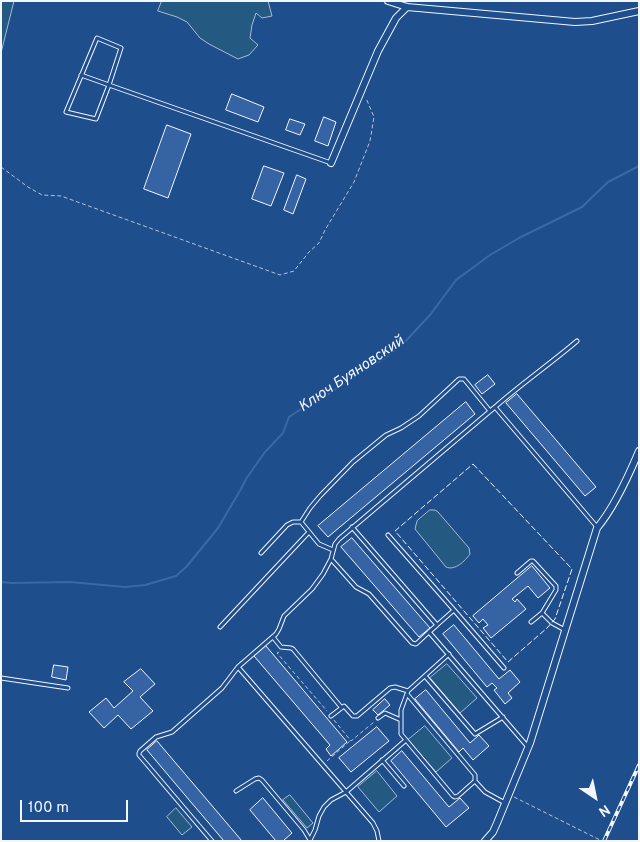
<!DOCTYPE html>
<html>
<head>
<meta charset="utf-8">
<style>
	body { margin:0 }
	#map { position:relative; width:640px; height:842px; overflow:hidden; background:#1f4e8c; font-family:Overpass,sans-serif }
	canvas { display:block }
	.frame { position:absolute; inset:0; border:2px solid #f2f6ff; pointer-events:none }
	.north { position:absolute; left:570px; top:772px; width:50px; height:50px; -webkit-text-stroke:4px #1f4e8c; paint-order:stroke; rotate:146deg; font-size:14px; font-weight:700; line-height:20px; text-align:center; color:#f2f6ff }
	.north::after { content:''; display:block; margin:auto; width:18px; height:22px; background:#f2f6ff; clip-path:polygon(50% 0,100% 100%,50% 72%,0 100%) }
	.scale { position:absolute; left:20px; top:800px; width:108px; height:22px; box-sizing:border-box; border:2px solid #f2f6ff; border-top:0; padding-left:6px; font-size:15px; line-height:18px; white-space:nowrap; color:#f2f6ff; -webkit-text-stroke:4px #1f4e8c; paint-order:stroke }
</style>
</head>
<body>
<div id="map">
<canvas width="640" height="842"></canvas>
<div class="frame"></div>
<div class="north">N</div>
<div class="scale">100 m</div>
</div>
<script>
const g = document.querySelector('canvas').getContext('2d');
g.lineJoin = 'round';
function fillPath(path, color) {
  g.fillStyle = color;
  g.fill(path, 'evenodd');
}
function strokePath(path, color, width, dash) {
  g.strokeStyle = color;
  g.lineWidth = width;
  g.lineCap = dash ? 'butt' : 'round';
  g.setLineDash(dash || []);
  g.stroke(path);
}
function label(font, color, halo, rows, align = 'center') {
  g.font = font + ' Overpass,sans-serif';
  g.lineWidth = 4;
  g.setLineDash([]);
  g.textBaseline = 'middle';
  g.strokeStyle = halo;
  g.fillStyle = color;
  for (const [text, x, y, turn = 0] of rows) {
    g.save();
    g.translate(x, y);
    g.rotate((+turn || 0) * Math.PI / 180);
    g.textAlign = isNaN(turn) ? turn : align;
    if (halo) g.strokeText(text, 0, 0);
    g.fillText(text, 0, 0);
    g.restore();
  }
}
const green = new Path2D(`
	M1,1H14L1,53Z
	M162,1H268L272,16L262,18L256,13L252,25L250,38L258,45L249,55L238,59L209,44L200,38L187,22L177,17L158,11Z
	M430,510H435L438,512L469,548L470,554C465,561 455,571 446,567L415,529L417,521Z
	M447,664L477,698L460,713L430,678Z
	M425,726L452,758L436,772L408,740Z
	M377,771L397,796L379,812L358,787Z
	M290,795L313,823L307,828L283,800Z
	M176,808L192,827L182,835L167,817Z`);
fillPath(green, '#245a82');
strokePath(green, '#a8bbd7', 1);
strokePath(new Path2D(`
	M1,582L11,583L70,582L125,587L145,585L176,576L187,566L218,528L241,489L246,479L265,452L283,433L289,417L301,409L330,393L385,358L402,345L430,315L456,280L490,255L519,238L582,207L608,182L639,166`), '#3b69a3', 2);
const building = new Path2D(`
	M232,94L264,107L258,122L226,110Z
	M324,117L336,122L328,146L315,141Z
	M290,119L305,124L300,135L286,130Z
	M167,125L191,134L168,198L144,189Z
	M264,166L284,173L271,206L252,199Z
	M297,175L306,179L293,214L284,210Z
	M488,375L495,384L482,394L475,385Z
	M517,394L596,487L585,496L506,403Z
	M466,402L475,414L328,537L318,526Z
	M352,538L430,628L419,637L341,547Z
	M532,566L550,588L538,598L528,586L512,599L515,602L517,599L526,609L491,638L483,628L488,625L483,619L479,623L473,616Z
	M454,625L499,679L510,670L520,682L508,693L512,698L505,704L494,690L497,688L492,683L487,687L443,634Z
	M266,646L347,742L331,756L326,749L330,745L254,656Z
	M54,665L68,667L66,680L52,677Z
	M141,669L155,684L140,697L153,711L131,729L118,715L104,728L89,712L106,698L114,708L133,691L124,682Z
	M426,690L470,743L479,735L489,746L473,760L463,748L459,752L415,699Z
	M385,699L390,705L378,715L373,710Z
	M377,727L389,741L351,772L339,758Z
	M157,741L242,841H224L190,801L147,750Z
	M402,751L449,807L460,798L469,808L446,827L391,761Z
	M263,798L292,833L283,841H276L250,810Z`);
fillPath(building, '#3563a3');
strokePath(building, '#f2f6ff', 1);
const service = new Path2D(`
	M81,75L109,85L121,48L97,38L66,112L96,119L109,85L331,163
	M495,407C521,384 550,364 577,341
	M352,527L437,625L429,632L528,747
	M388,535L454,610L437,625
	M333,550L319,544L301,522L310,508L320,496L353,462L386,435L401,428L419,416L459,379H464L490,411
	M261,553L287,525L293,522H301
	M331,559L356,587L369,594L412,643L416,644L429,632
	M517,573L531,561H533L556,586V590L542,613L552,623L565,630
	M454,610L504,668
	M531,622L542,613
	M220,627L309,532
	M273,637L281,647L291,648L293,649L341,707
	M449,654L408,691L401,710V734L453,796L455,797L458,796L475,781L485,792L505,803
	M238,667L373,823L377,831L379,841
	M425,676L475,734L503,717
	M1,678L68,688
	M407,694L475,775V781
	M331,716L344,706L353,716H357L390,688L395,687L408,691
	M378,718L385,713L401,720
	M382,760L404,786
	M236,791L255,779L259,778L262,780L304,830L310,840
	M310,840L315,830L319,816L324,807L331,800L346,792L406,740
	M212,841L139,755V753L140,751L156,737L172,732L222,688L238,667L276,634L279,629L284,616L312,589L323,574L331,559L335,544L339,539L495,407L597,527`);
const minor = new Path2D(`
	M388,1L407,7L575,22L592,21L639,11
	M331,163L378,51L396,18L407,7
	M485,841L493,832L497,823L530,743L597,528C613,509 629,475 639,451`);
strokePath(service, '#f2f6ff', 5);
strokePath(minor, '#f2f6ff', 8);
strokePath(new Path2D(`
	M375,1L381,2
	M1,167L28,187L42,195L61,196L280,275L294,271L309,252L319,243L325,230L354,182L370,141L374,117L366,98
	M279,652L277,653L327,711
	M334,720L351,741L374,722
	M327,761L350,741
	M514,797L602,841`), '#b3c4dc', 1, [4, 2.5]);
strokePath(service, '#1f4e8c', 3);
strokePath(minor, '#1f4e8c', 6);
const rail = new Path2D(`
	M604,841L639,765`);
strokePath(rail, '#f2f6ff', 4);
strokePath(rail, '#1f4e8c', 2, [5.5]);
strokePath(new Path2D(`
	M473,464L572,569L555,619L547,628L508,662L395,531Z`), '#f2f6ff', 1, [6, 2.5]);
label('italic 15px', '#f2f6ff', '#1f4e8c', [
	["Ключ Буяновский",352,375,-34]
]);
</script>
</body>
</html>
